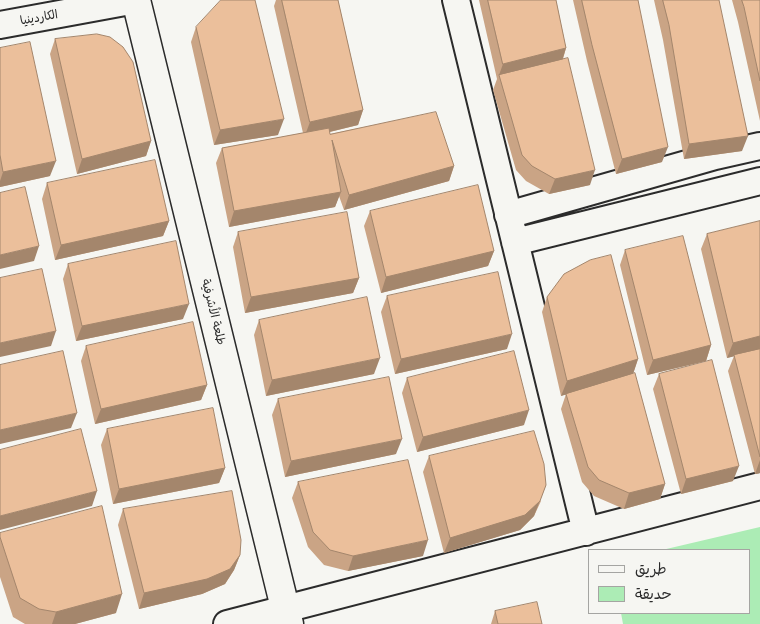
<!DOCTYPE html>
<html>
<head>
<meta charset="utf-8">
<style>
	body { margin:0 }
	#map { position:relative; width:760px; height:624px; overflow:hidden; background:#f6f6f2; font-family:"Playpen Sans","Playpen Sans Arabic",sans-serif }
	canvas { display:block }
	.legend { position:absolute; left:588px; top:549px; width:162px; height:65px; box-sizing:border-box; background:#f6f6f2; border:1px solid #a5a5a2; margin:0; padding:6px 9px; list-style:none; font-size:15px; color:#2b2b2b }
	.legend li { display:flex; align-items:center; gap:10px; height:25px }
	.legend b { width:25px; border:1px solid #a5a5a2 }
</style>
</head>
<body>
<div id="map">
<canvas width="760" height="624"></canvas>
<ul class="legend">
<li><b style="height:6px;background:#f6f6f2"></b>طريق</li>
<li><b style="height:14px;background:#acecb5"></b>حديقة</li>
</ul>
</div>
<script>
const g = document.querySelector('canvas').getContext('2d');
g.lineJoin = 'round';
function fillPath(path, color) {
  g.fillStyle = color;
  g.fill(path, 'evenodd');
}
function strokePath(path, color, width, dash) {
  g.strokeStyle = color;
  g.lineWidth = width;
  g.lineCap = dash ? 'butt' : 'round';
  g.setLineDash(dash || []);
  g.stroke(path);
}
function label(font, color, halo, rows, align = 'center') {
  g.font = font + ' "Playpen Sans","Playpen Sans Arabic",sans-serif';
  g.lineWidth = 4;
  g.setLineDash([]);
  g.textBaseline = 'middle';
  g.strokeStyle = halo;
  g.fillStyle = color;
  for (const [text, x, y, turn = 0] of rows) {
    g.save();
    g.translate(x, y);
    g.rotate((+turn || 0) * Math.PI / 180);
    g.textAlign = isNaN(turn) ? turn : align;
    if (halo) g.strokeText(text, 0, 0);
    g.fillText(text, 0, 0);
    g.restore();
  }
}
fillPath(new Path2D(`
	M760,527V624H623L621,613H749V550H662Z`), '#acecb5');
const minor = new Path2D(`
	M456,0L586,532
	M0,25L136,0
	M508,215L715,156L760,146
	M515,242L760,181
	M227,624L760,486`);
const major = new Path2D(`
	M136,0L289,624`);
strokePath(minor, '#2b2b2b', 30);
strokePath(major, '#2b2b2b', 31);
strokePath(minor, '#f6f6f2', 26);
strokePath(major, '#f6f6f2', 28);
fillPath(new Path2D(`
	M276,0H338L363,110L358,125L330,132V134L454,166L449,181L344,210L339,196L335,207L229,227L216,163L222,148L303,133L274,6Z
	M479,0H556L566,48L563,59L590,185L549,194L526,181L516,170L493,90L497,79Z
	M573,0H638L662,162L616,174L587,61Z
	M654,0H719L742,151L684,159L663,40Z
	M732,0H760V121L738,22Z
	M196,27L278,135L214,145L191,42Z
	M55,39L151,141L146,156L77,174L50,54Z
	M0,48L50,176L0,187Z
	M47,183L169,221L163,236L55,260L42,199Z
	M370,211L494,251L488,266L381,293L364,226Z
	M760,221V473L755,474L728,371L734,356L727,358L701,249L707,234Z
	M238,232L359,278L353,293L245,313L233,247Z
	M625,250L711,345L706,361L647,375L620,265Z
	M68,264L183,319L76,341L63,279Z
	M387,296L507,349L395,374L381,312Z
	M547,297L638,359L633,374L665,484L660,499L624,509L594,496L582,482L561,409L566,394L561,396L542,312Z
	M259,320L374,374L266,396L254,335Z
	M86,346L207,385L201,400L95,424L81,361Z
	M659,374L733,481L681,494L653,389Z
	M407,378L524,425L417,452L402,393Z
	M278,399L396,454L285,477L272,415Z
	M107,429L225,468L219,483L113,504L101,445Z
	M429,456L541,501L534,516L520,530L444,553L423,472Z
	M298,482L423,556L348,571L324,565L308,547L292,498Z
	M123,509L240,555L234,570L225,584L202,594L139,609L118,525Z
	M0,533L116,613L75,624H25L13,617L0,577Z
	M495,611L542,624H491Z`), '#caa485');
fillPath(new Path2D(`
	M566,48L561,64L499,75L503,64Z
	M363,110L358,125L304,138L310,122Z
	M284,119L278,135L214,145L220,130Z
	M748,136L742,151L684,159L689,144Z
	M151,141L146,156L77,174L82,159Z
	M668,147L662,162L616,174L622,159Z
	M56,161L50,176L0,187V181L3,172Z
	M454,166L449,181L344,210L349,195Z
	M595,170L590,185L549,194L555,179Z
	M341,192L335,207L229,227L234,211Z
	M169,221L163,236L55,260L61,245Z
	M39,246L34,261L0,269V255Z
	M494,251L488,266L381,293L386,277Z
	M359,278L353,293L245,313L251,297Z
	M189,304L183,319L76,341L82,326Z
	M56,331L51,346L0,357V343Z
	M512,334L507,349L395,374L401,359Z
	M760,336V350L727,358L733,343Z
	M711,345L706,361L647,375L653,360Z
	M380,358L374,374L266,396L272,380Z
	M638,359L633,374L561,396L567,381Z
	M207,385L201,400L95,424L101,409Z
	M529,410L524,425L417,452L423,437Z
	M77,413L71,428L0,444V430Z
	M402,439L396,454L285,477L291,461Z
	M760,460V473L755,474Z
	M739,466L733,481L681,494L686,479Z
	M225,468L219,483L113,504L119,489Z
	M665,484L660,499L624,509L629,493Z
	M546,485L534,516L520,530L444,553L450,538Z
	M97,491L92,506L0,530V516Z
	M428,540L423,556L348,571L353,556Z
	M240,555L234,570L225,584L202,594L139,609L144,593Z
	M122,594L116,613L75,624H52L56,612Z`), '#a4866c');
const building = new Path2D(`
	M221,0H255L284,119L220,130L196,27Z
	M282,0H338L363,110L310,122Z
	M488,0H556L566,48L503,64Z
	M582,0H638L668,147L622,159L592,45Z
	M663,0H719L748,136L689,144L669,25Z
	M742,0H760V81L744,7Z
	M97,34L110,37L123,47L133,62L151,141L82,159L55,39Z
	M30,42L56,161L3,172L0,155V48Z
	M568,58L595,170L555,179L532,166L522,155L499,75Z
	M436,112L454,166L349,195L332,140L341,192L234,211L222,148L329,128L330,134Z
	M155,160L169,221L61,245L47,183Z
	M478,185L494,251L386,277L370,211Z
	M25,187L39,246L0,255V193Z
	M347,212L359,278L251,297L238,232Z
	M760,221V336L733,343L707,234Z
	M683,236L711,345L653,360L625,250Z
	M176,241L189,304L82,326L68,264Z
	M611,255L638,359L567,381L547,297L564,274L590,260Z
	M42,269L56,331L0,343V278Z
	M498,272L512,334L401,359L387,296Z
	M367,297L380,358L272,380L259,320Z
	M193,322L207,385L101,409L86,346Z
	M760,349V457L734,355Z
	M63,351L77,413L0,430V365Z
	M514,351L529,410L423,437L407,378Z
	M712,360L739,466L686,479L659,374Z
	M635,373L665,484L629,493L599,480L588,467L566,394Z
	M389,377L402,439L291,461L278,399Z
	M213,408L225,468L119,489L107,429Z
	M81,429L97,491L0,516V450Z
	M534,431L544,464L546,485L540,501L525,515L450,538L429,456Z
	M408,460L428,540L353,556L330,550L313,532L298,482Z
	M232,491L241,540L240,555L230,569L207,579L144,593L123,509Z
	M102,506L122,594L56,612L39,609L20,598L0,537V533Z
	M537,602L542,624H498L495,611Z`);
fillPath(building, '#ebbf9b');
strokePath(building, '#a4866c', 1);
label('12px', '#2b2b2b', '#f6f6f2', [
	["الكاردينيا",39,18,-10],
	["طلعة الأشرفية",213,312,76]
]);
</script>
</body>
</html>
